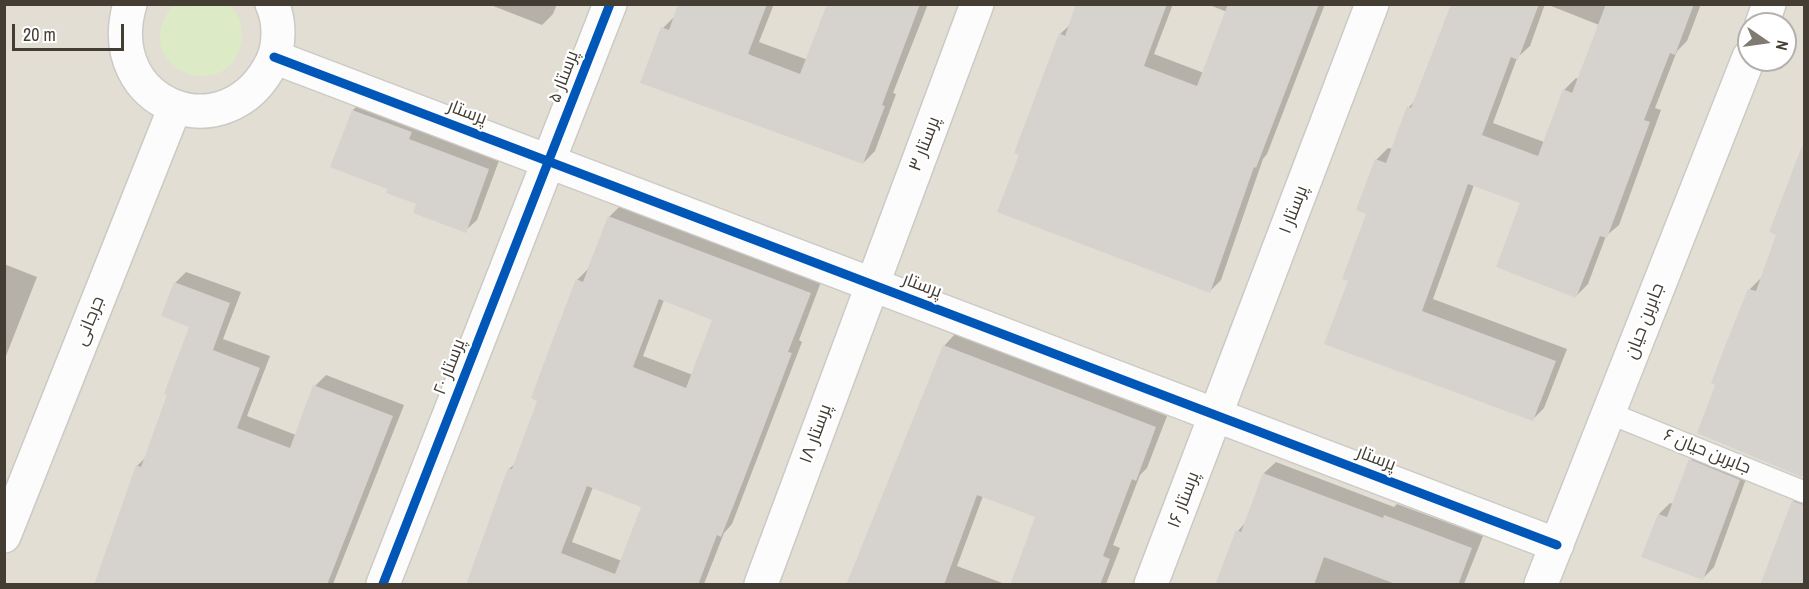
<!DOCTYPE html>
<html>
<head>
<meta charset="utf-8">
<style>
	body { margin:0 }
	#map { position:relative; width:1809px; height:589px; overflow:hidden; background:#eeece8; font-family:"Archivo Narrow",sans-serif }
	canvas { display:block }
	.frame { position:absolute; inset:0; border:6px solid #443d34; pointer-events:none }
	.north { position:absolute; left:1737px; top:12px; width:60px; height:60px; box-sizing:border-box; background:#fff; border:2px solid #b4b1ae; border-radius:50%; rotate:103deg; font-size:16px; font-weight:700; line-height:24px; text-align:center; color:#443d34 }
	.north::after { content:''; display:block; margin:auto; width:21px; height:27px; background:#807a73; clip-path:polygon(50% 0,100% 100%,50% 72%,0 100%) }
	.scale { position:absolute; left:12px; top:24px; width:112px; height:27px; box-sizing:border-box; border:3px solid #443d34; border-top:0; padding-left:8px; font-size:18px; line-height:21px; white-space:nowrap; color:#443d34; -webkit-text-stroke:4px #fff; paint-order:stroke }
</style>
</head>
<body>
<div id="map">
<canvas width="1809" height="589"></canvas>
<div class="frame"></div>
<div class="north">N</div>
<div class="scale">20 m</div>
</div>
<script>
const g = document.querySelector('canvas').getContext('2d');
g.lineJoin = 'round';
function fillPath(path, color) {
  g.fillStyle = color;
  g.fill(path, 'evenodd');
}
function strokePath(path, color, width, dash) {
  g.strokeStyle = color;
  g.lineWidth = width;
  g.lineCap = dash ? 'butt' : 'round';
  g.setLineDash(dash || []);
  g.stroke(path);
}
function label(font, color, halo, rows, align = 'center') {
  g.font = font + ' "Archivo Narrow",Cairo,sans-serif';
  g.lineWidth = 4.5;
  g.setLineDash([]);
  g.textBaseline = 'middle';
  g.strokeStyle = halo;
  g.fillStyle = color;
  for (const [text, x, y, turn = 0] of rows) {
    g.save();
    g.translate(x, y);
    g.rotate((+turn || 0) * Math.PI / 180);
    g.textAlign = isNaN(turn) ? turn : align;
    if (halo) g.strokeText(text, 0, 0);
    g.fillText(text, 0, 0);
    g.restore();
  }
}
fillPath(new Path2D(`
	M5,5H1804V584H5ZM1749,24H1785V60H1749Z`), '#e3ded4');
fillPath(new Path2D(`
	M228,4C238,12 243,25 242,38C233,108 126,72 171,7Z`), '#dceac6');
fillPath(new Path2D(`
	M488,4H557L553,14L542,25Z
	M680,4H774L759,42L808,60L830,4H928L893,93L896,94L875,151L863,163L663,28L675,16Z
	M1078,4H1173L1154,54L1204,73L1227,12L1207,4H1325L1267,154L1263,159L1221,280L1210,291L1021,154L1060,34L1071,24Z
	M1453,4H1545L1530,46L1517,58L1493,123L1544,142L1564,90L1576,78L1579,79L1599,25L1546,4H1701L1687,41L1677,51L1655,108L1661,110L1619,225L1606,236L1588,284L1576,296L1522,203L1474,185L1433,299L1567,349L1544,408L1532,420L1350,280L1368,213L1376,160L1388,148L1393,149L1409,107L1416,100Z
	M364,99L500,158L477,220L465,231L389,188L353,110Z
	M1804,166V477L1699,432L1750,289L1761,278Z
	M620,206L821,282L799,340L802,342L732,524L724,533L704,584H467L509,469L516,463L539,400L577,280L588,269L609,217ZM664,300L714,319L693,375L643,356ZM593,487L643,506L622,561L572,542Z
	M4,264L37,277L4,361Z
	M186,272L241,292L223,339L270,356L247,416L296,435L315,386L326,375L404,405L333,584H99L137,466L146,457L191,326L175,283Z
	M955,334L1167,416L1147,468L1140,475L1113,545L1120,548L1106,584H1011L1037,516L983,496L957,566L1005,584H848L944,346Z
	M1702,449L1750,468L1714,567L1702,579L1659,514L1670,503L1674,504L1691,460Z
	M1276,462L1394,507L1397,504L1483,536L1464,584H1217L1238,531L1245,523L1264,473Z
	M1804,490V584H1762L1793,502Z`), '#0003');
fillPath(new Path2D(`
	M678,4H767L748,54L800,74L827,4H920L882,105L885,106L863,164L640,83L661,27L669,30Z
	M1076,4H1167L1144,66L1197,86L1228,4H1319L1256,168L1254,167L1210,293L997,212L1019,155L1014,153L1059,33L1065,36Z
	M1451,4H1539L1518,60L1511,57L1482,135L1538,156L1563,89L1572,93L1606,4H1694L1675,55L1670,53L1644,120L1650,122L1607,238L1600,236L1576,298L1496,267L1520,203L1468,184L1422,311L1556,361L1533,421L1324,344L1348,281L1342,279L1366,214L1356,210L1375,159L1386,163L1407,106L1411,108Z
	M352,110L412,132L409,139L489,169L466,233L413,213L416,204L386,193L387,189L330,167Z
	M1802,146L1804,147V478L1697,433L1715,385L1711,383L1727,341L1748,289L1756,291L1776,235L1769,232Z
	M608,216L811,293L788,352L792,353L742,484L721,537L717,535L698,585H466L508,468L512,469L537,401L531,398L551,344L576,279L583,282ZM659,299L712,320L686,388L633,367ZM587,486L641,507L615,574L561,553Z
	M174,282L230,303L213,350L260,368L237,428L290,448L313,385L393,416L327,585H94L136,465L141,467L167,395L164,394L189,327L161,316Z
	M943,345L1156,427L1136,481L1132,479L1103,556L1110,559L1100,585H1010L1035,517L977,495L944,585H846Z
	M1689,459L1740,480L1703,580L1641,557L1658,514L1667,517Z
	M1263,473L1383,518L1384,515L1472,548L1458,585H1398L1324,557L1314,585H1215L1236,530L1241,532Z
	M1792,501L1804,505V585H1760Z`), '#d6d3cf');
const service = new Path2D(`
	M1609,413L1804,492`);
const minor = new Path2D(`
	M383,584L610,4
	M761,584L977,4
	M1151,584L1372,4`);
const tertiary = new Path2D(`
	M130,4C100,106 227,154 272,62C280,45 280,21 272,4
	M1762,24L1769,4
	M274,57L1557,545
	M4,536L175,107
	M1541,584L1749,57`);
strokePath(service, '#cccac5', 24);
strokePath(minor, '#cccac5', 36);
strokePath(tertiary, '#cccac5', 36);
strokePath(service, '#fcfcfc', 21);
strokePath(minor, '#fcfcfc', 33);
strokePath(tertiary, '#fcfcfc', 33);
strokePath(new Path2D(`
	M274,57L1557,545
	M383,584L610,4`), '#0057b8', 9);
label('18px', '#443d34', '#fff', [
	["پرستار ۵",564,77,-69],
	["پرستار",467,113,21],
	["پرستار ۳",925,144,-69],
	["پرستار ۱",1294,210,-69],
	["پرستار",922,286,21],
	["جرجانی",90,321,-68],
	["جابربن حیان",1645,321,-69],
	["پرستار ۲۰",450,367,-69],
	["پرستار ۱۸",816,434,-70],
	["جابربن حیان ۶",1707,452,22],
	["پرستار",1376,459,21],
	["پرستار ۱۶",1184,500,-69]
]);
</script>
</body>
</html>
